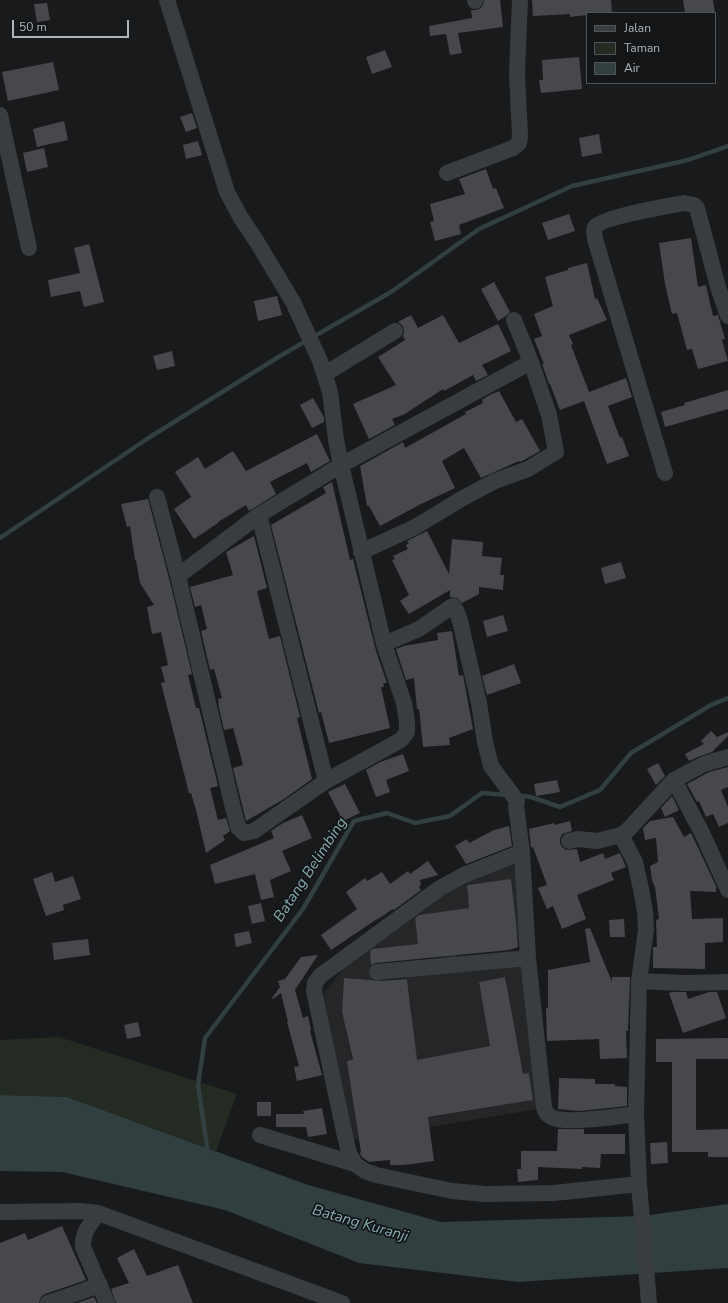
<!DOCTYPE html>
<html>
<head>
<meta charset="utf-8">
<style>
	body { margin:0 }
	#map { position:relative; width:728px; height:1303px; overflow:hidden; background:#191a1b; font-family:"Nunito Sans",sans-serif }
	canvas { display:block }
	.legend { position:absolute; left:586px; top:12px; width:130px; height:72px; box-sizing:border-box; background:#141516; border:1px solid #515558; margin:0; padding:5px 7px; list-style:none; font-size:12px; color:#acb5ba }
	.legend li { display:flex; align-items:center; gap:8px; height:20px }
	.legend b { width:20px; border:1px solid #515558 }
	.scale { position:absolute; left:12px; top:20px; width:117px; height:18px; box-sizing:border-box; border:2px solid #acb5ba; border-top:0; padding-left:5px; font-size:12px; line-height:14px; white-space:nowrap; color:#acb5ba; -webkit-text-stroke:3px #141516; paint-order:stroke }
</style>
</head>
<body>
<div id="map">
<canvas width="728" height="1303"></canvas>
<ul class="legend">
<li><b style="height:5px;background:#3a3d40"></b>Jalan</li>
<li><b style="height:11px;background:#242b23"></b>Taman</li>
<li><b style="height:11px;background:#313f41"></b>Air</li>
</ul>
<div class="scale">50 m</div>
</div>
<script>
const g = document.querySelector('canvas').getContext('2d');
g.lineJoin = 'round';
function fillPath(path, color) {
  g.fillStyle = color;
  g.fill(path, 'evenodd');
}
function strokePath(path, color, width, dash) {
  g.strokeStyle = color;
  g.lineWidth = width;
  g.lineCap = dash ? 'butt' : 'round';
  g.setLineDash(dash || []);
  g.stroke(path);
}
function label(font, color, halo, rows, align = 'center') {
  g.font = font + ' "Nunito Sans",sans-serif';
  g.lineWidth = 3.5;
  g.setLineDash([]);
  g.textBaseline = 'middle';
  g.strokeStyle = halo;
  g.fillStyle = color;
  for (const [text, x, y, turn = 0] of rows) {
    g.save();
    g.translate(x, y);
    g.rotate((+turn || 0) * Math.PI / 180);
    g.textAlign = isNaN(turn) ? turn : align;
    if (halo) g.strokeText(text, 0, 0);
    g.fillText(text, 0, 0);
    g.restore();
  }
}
fillPath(new Path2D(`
	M511,859L518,878L538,1109L353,1140L322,996L350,960L456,885ZM511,879L516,922L417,935L415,916L499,905ZM492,882L468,900L467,884ZM516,927L520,951L457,960L453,936ZM444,941L446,959L372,967L370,950ZM406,971L412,1014L386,1018L380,975ZM505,977L520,1063L494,1067L479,982ZM344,978L376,980L374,1018L342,1016ZM345,1026L387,1052L352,1059ZM529,1073L533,1100L389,1124Z`), '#252628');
fillPath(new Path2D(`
	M59,1037L237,1094L216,1151L67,1097L0,1095V1040Z`), '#242b23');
fillPath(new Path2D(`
	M0,1095L67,1097L308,1185L441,1222L643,1216L728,1204V1268L518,1282L359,1263L225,1210L62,1172L0,1171Z`), '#313f41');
strokePath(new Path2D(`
	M0,538L150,437L280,356L391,292L479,229L572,186L688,160L728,146
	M517,795L531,797L560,807L600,790L631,753L711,705L728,698
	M208,1153L198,1085L205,1038L303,909L354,821L387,813L415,823L450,816L482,793L508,795`), '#313f41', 4.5);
fillPath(new Path2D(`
	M484,0H500L503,27L458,33L462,53L450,55L446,34L430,36L429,26L472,18L471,10H475L480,9L483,5Z
	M532,0H611L612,13H587V15L570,17V14L533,16Z
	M683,0H713L715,13H685Z
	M47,3L50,20L37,22L34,4Z
	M385,50L392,67L372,74L366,57Z
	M579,57L582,89L541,93L539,80H543L542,60Z
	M53,62L59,90L8,101L2,72Z
	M192,113L197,128L186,132L180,117Z
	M64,121L68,140L37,147L33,129Z
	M599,134L602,153L582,157L579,138Z
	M198,141L202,155L186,159L183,145Z
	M44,148L48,167L27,172L23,153Z
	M486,169L493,189L496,188L504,208L459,225L461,234L435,241L430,222L434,221L430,204L465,194L459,179Z
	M569,214L575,231L548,240L542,223Z
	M691,238L698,287L706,285L713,316L718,315L725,339L722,340L728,361L698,369L692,349L687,350L677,313L672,314L665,284L659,243Z
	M89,244L104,302L84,307L80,291L51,297L48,280L80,273L74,248Z
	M587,263L595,299L597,298L607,320L569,335L573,344L571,345L589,392L626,378L632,397L608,406L620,438L622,437L629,456L607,464L584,401L560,410L550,384H549L542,364H544L534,339L542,336L534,314L553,306L545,277L568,270V268Z
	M494,282L510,312L506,316L498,321L481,289Z
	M277,296L282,315L258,321L254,301Z
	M411,315L418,328L443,315L459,343L498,324L511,351L482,365L488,375L476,381L473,375L444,391L443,389L405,414L392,419L395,425L369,439L353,404L396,385L378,357L405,340L403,336L404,331L403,326L398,322Z
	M172,351L175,366L157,370L153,356Z
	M728,390V409L665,427L661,412L685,405L684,403Z
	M499,391L516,422L522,419L540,451L524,460L520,462L519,461L481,478L464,448L442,461L455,488L421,504L380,526L369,506H367L360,466L403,442L405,448L466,414L465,412L483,403L482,400L486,397Z
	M313,398L324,417V422L312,428L300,405Z
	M317,434L330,461L311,472L307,463L270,482L276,494L249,511L246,505L218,522V523L194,539L174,509L191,497L175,472L198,457L205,469L233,451L246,471Z
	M332,482L350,560L353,559L376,651L387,683H383L384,687H381L390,728L329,743L321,712L319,713L271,525L326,493L323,487Z
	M148,499L169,578L192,674L188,675L192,692L196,708H199L218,786L210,788L218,820L226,818L230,831L223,836L225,840L206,853L196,810L191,793H189L161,683L165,682L161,667L168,665L161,632L152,634L147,607L154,605L140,583L136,560H135L130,526L127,527L121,504Z
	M427,531L449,574L452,539L483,542L482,556L502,558L500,575H504L503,590L479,587V594L462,603L457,598L450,597V590L409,614L400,601L409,595L392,560L395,559L393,556L408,549L406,545L409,543L407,541Z
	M254,536L267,588L257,591L269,639L280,636L300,717L297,718L312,779L284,799L246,821L233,768L243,765L233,728L224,730L218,703H219L218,699L222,698L214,669L210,670L201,631L207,629L201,605L195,607L190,587L233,575L226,552Z
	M621,562L626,578L605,584L601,568Z
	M503,615L508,631L487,637L483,621Z
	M452,631L459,676L463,675L473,729L449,738L450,745L423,747L419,709H417L414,678L406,680L396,649L404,646L438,640L437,633Z
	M514,664L521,683L487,695L482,676Z
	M711,731L717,737L728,732V736L712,752L700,756L689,761L685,754L704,744L701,741Z
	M403,754L409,771L386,780L390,792L376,797L366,770L380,762Z
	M658,763L665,776L656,785L647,769Z
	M728,767V787L721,790L728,807V823L719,827L713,814L706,817L699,801L697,802L687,784L709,772Z
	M557,780L560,792L536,796L534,784Z
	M345,784L360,813L343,821L328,792Z
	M672,796L679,810L665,817L661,808Z
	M302,815L312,838L282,851L291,871L270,880L274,897L261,900L255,874L215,884L210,865L274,838L271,831L283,823Z
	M673,817L684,837L691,833L716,886V892L690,891L692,919L723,918V942L705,943V969L653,968V947H657L656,920L659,919L655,887L652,880L650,866L658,862L656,838L645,840L643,828L650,821Z
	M570,821L572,831L562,834L560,839V843L562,847L566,850L577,849L580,862L603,853L605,859L620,853L626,867L611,873L614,880L577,895L586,919L562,929L553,906L547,909L538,888L547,885L533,847L531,848L529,829L554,823V825Z
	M509,826L512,846L466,864L455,846L467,839L469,843L494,830Z
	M428,861L438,875L420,880L421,885L419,887L421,890L394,910L393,909L378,919H377L331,950L321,935L357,909L346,892L365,878L367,881L382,872L390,884L408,871L410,874Z
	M52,872L55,882L73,876L81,899L63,905L64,910L46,916L33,879Z
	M511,879L516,922L518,947L509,950L376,963L371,965L370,951L372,949L418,944L415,918L419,915L469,908L467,885Z
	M261,903L265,921L252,924L248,906Z
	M624,919L625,937H610L609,920Z
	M590,928L612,982V977H630L628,1031H626L627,1058L600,1059L599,1039L547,1041L546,1008H548V970L590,962L585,929Z
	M249,931L252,943L236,947L234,934Z
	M88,939L90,955L54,960L52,943Z
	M318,955L295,990L303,1018L308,1016L311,1030L310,1031L322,1075L297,1081L294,1067L299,1066L287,1022H288L281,993L273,999L272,998L280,987L278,981L285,979L301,957Z
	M505,977L523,1074L529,1073L533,1100L428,1117L434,1161L404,1165H390V1160L369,1162L362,1157L360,1153L361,1152L347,1061L353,1060L342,1012L344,978L372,980L378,981L407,979L417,1060L490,1046L479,982Z
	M672,992H686L688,999L709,992H717L726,1018L683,1033L669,993Z
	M138,1022L141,1036L127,1039L124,1025Z
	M728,1038V1059H696V1130L728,1129V1157H708V1152H672V1062H656V1039Z
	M559,1078L595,1079V1084H615V1086L627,1087V1106L579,1111L558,1109Z
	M257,1102H271V1116H257Z
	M322,1108L327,1134L308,1137L306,1127H276V1114H304L303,1111Z
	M558,1129H584V1134H625V1154H601L600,1168L582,1167V1169L538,1167V1180L518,1182L517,1169H521V1151H557Z
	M667,1142L668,1163L651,1164L650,1143Z
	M62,1226L86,1280L45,1294L41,1297L39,1303H0V1243L25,1233L28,1240Z
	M134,1249L147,1276L178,1265L193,1303H116L111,1289L129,1283L117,1258Z
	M94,1297L97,1303H77Z`), '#46484b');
strokePath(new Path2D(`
	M167,0L227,192L241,218L257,242L293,302L320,361L330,392L336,440L341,465L384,644L404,703L407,722V732L401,740L326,781L254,831L244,833L238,827L233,808L178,576L259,515L341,465L531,362
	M475,1V0
	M0,115L29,248
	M447,173L513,148L519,143L520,136L517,73L520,0
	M325,374L395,331
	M665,473L595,239C595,235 593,230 595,227C602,217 669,206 684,203L694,205L697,208L718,287L728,316
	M157,497L178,576
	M259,515L326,781
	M361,552L415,527L463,498L495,481L528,469L556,452L549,415L531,362L514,320
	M384,644L419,629L451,607L453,606L457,612L460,621L479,703L485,742L491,766L517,801L516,806L522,852L528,958L544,1107C545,1112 547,1115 551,1117C565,1125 618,1116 636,1114
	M674,780L702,833L728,890
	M621,835L628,830L674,780L704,764L728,757
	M569,841L578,839L597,841L621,835L635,862L641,889L645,911L646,930L639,981L636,1114L639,1184L649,1303
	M377,972L528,958
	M639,981L684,983L728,982
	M260,1135L355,1164L365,1171L376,1175L452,1191L485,1194L554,1193L639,1184
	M355,1164L349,1153L345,1136L314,991L315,983L320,976L440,888L464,875L522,852
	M0,1212L81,1211L98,1213L342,1303
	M98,1213C90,1224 82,1233 83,1247L107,1303
	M48,1303L100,1285`), '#3a3d40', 16);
label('italic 15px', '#86acb3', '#141516', [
	["Batang Belimbing",311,870,-57],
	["Batang Kuranji",360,1224,16]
]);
</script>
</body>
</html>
